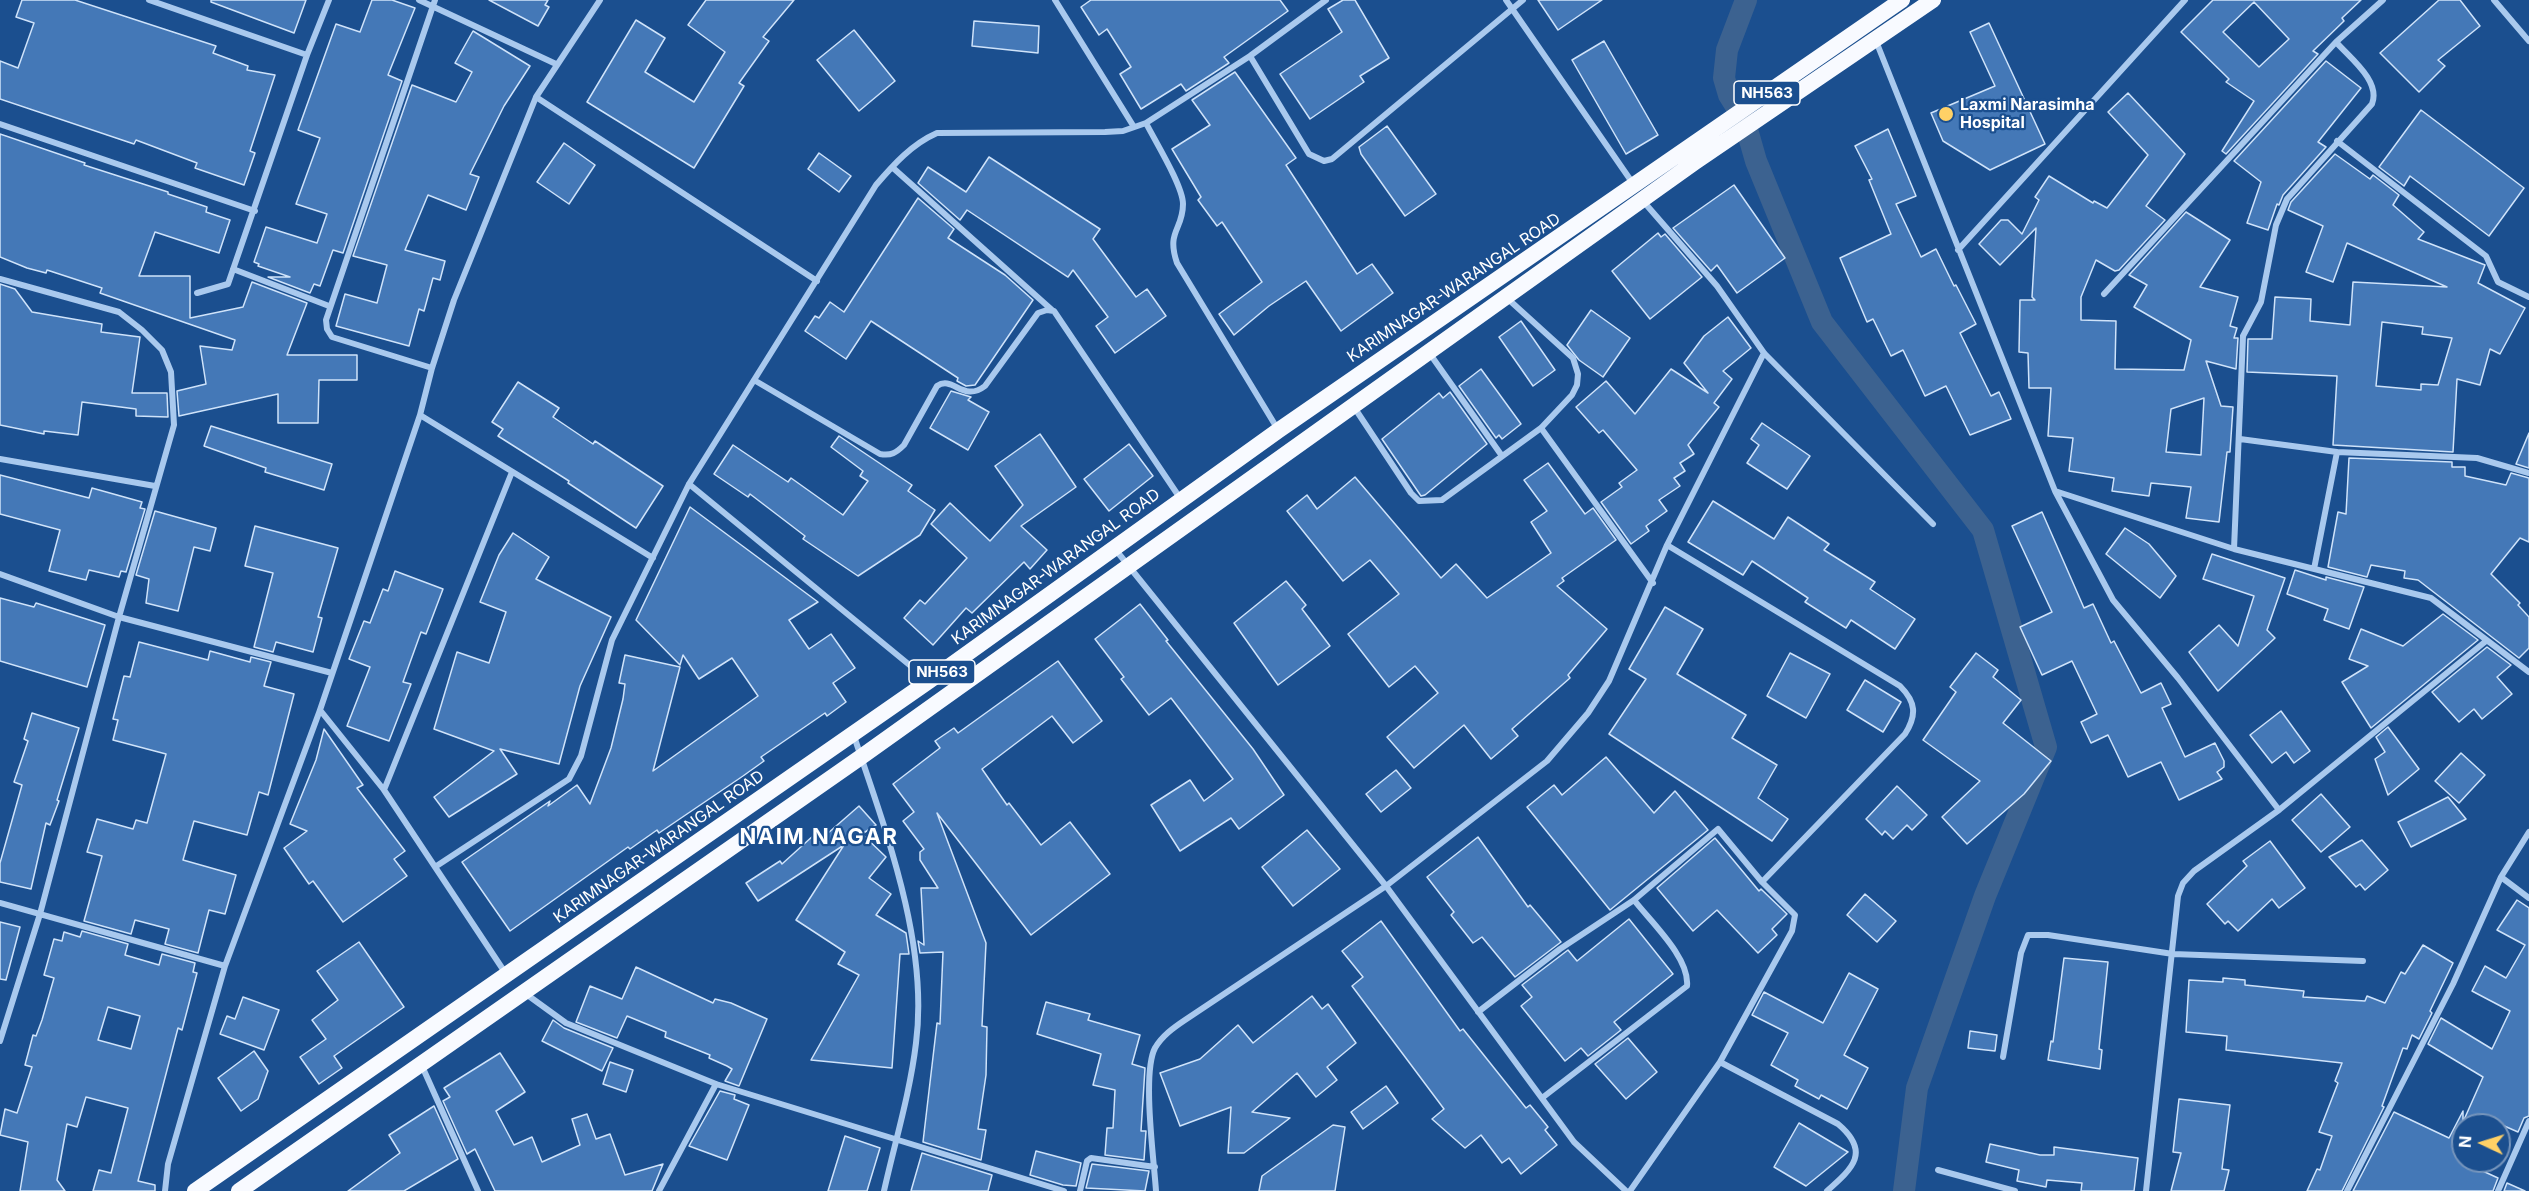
<!DOCTYPE html>
<html>
<head>
<meta charset="utf-8">
<style>
	body { margin:0 }
	#map { position:relative; width:2529px; height:1191px; overflow:hidden; background:#1b4f8f; font-family:Inter,sans-serif }
	canvas { display:block }
	.north { position:absolute; left:2451px; top:1113px; width:60px; height:60px; box-sizing:border-box; background:#1b4f8f; border:2px solid #7695bc; border-radius:50%; rotate:274deg; font-size:16px; font-weight:700; line-height:24px; text-align:center; color:#fff }
	.north::after { content:''; display:block; margin:auto; width:21px; height:27px; background:#ffd166; clip-path:polygon(50% 0,100% 100%,50% 72%,0 100%) }
</style>
</head>
<body>
<div id="map">
<canvas width="2529" height="1191"></canvas>
<div class="north">N</div>
</div>
<script>
const g = document.querySelector('canvas').getContext('2d');
g.lineJoin = 'round';
function strokePath(path, color, width, dash) {
  g.strokeStyle = color;
  g.lineWidth = width;
  g.lineCap = dash ? 'butt' : 'round';
  g.setLineDash(dash || []);
  g.stroke(path);
}
function fillPath(path, color) {
  g.fillStyle = color;
  g.fill(path, 'evenodd');
}
function label(font, color, halo, rows, align = 'center') {
  g.font = font + ' Inter,sans-serif';
  g.lineWidth = 4.5;
  g.setLineDash([]);
  g.textBaseline = 'middle';
  g.strokeStyle = halo;
  g.fillStyle = color;
  for (const [text, x, y, turn = 0] of rows) {
    g.save();
    g.translate(x, y);
    g.rotate((+turn || 0) * Math.PI / 180);
    g.textAlign = isNaN(turn) ? turn : align;
    if (halo) g.strokeText(text, 0, 0);
    g.fillText(text, 0, 0);
    g.restore();
  }
}
strokePath(new Path2D(`
	M1746,0L1727,50L1724,78L1729,95L1744,119L1756,161L1822,322L1983,530L2046,747L1985,896L1917,1088L1904,1191`), '#3c6290', 22);
const building = new Path2D(`
	M22,0H75L216,46L213,53L248,66L247,70L275,75L250,151L255,153L244,185L195,168L197,163L136,140L134,144L0,99V61L18,68L34,23L16,17Z
	M211,0H306L294,33L211,2Z
	M372,0H392L415,8L388,75L402,81L343,253L333,250L320,286L314,284L310,293L268,277H290L258,266L259,264L254,262L266,227L317,243L327,214L296,204L320,138L298,130L336,24L360,32Z
	M489,0H548L545,5L549,7L538,26Z
	M706,0H794L763,37L769,41L739,83L744,86L694,168L587,102L636,20L665,38L645,72L694,102L725,52L688,25Z
	M1091,0H1280L1288,11L1224,57L1229,63L1186,91L1181,84L1141,109L1120,74L1131,67L1107,29L1099,35L1081,7Z
	M1343,0H1355L1389,58L1360,76L1364,82L1310,119L1280,74L1342,32L1328,9Z
	M1538,0H1602L1558,30Z
	M2213,0H2361L2342,18L2344,21L2313,51L2318,54L2226,154L2222,151L2254,101L2226,82L2229,79L2181,32ZM2254,2L2289,39L2259,67L2223,32Z
	M2439,0H2460L2480,26L2438,60L2445,66L2419,92L2380,53Z
	M974,21L1039,26L1038,53L972,46Z
	M1989,23L2045,144L1990,170L1943,141L1931,113L1995,86L1970,32Z
	M854,30L895,81L859,111L817,60Z
	M473,31L530,66L504,106L470,174L479,177L466,210L428,195L405,250L445,261L440,280L433,278L424,311L419,309L409,346L336,326L345,294L377,303L387,265L353,256L412,85L456,102L472,72L455,63Z
	M1604,41L1658,135L1626,154L1572,60Z
	M2326,61L2361,88L2318,142L2326,147L2283,195L2279,205L2277,204L2268,230L2247,223L2261,182L2234,161Z
	M1235,72L1296,158L1286,165L1357,274L1372,264L1393,293L1341,331L1306,281L1269,306L1234,335L1219,314L1262,282L1222,222L1217,226L1198,200L1201,197L1172,149L1210,125L1192,100Z
	M2128,93L2185,154L2146,206L2165,220L2119,270L2115,271L2096,260L2081,297V320L2116,321L2115,369L2184,370L2191,340L2134,307L2147,285L2129,275L2186,212L2230,240L2200,287L2238,297L2230,326L2237,328L2234,338H2238L2236,369L2206,361L2221,406L2233,407L2230,452H2227L2219,522L2186,518L2191,487L2151,483L2149,496L2112,491L2114,478L2069,471L2073,438L2048,436L2051,388H2029L2028,353L2019,352L2020,300H2035L2032,297L2036,228L2000,265L1979,244L2001,220H2008L2022,234L2039,200L2035,197L2049,176L2093,203L2094,201L2107,208L2148,155L2108,112ZM2204,398L2201,455L2166,452L2171,409Z
	M2421,110L2524,188L2489,236L2410,176L2404,186L2379,167Z
	M1387,126L1436,194L1405,216L1361,154L1359,147Z
	M1888,129L1916,196L1896,204L1921,257L1936,249L1954,286L1956,285L1976,324L1960,333L1991,396L1999,392L2011,419L1970,435L1946,386L1925,396L1903,350L1891,356L1873,319L1867,322L1840,258L1891,234L1869,180L1872,179L1855,146Z
	M0,134L85,163L84,165L168,192V194L207,207L206,212L230,220L219,253L155,232L139,276H190V318L243,307L252,282L307,303L287,355H357V380H319L318,423H278V394L179,416L177,391L206,384L200,346L232,350L235,340L100,293L102,288L47,270L46,273L27,268L0,257Z
	M564,143L595,165L569,204L537,182Z
	M819,153L851,176L839,192L808,169Z
	M2335,154L2370,179L2373,175L2399,195L2393,205L2424,232L2418,239L2485,265L2478,283L2525,308L2500,354L2490,349L2480,385L2457,379L2453,452L2333,445L2337,376L2247,372L2248,339H2272L2275,297L2311,299L2310,321L2350,325L2353,282L2447,287L2347,243L2333,282L2306,272L2323,226L2288,210L2291,202ZM2382,322L2423,327L2422,334L2452,338L2438,385L2421,384V390L2376,386Z
	M989,157L1100,229L1093,239L1136,297L1147,289L1166,316L1115,353L1096,326L1108,317L1073,270L1068,277L967,210L960,220L918,183L928,167L966,192Z
	M1734,185L1785,258L1737,293L1717,265L1711,271L1673,228Z
	M918,198L954,229L948,238L1005,275L1033,300L975,385L966,386L957,381L958,378L871,321L846,359L805,331L815,316L819,318L830,302L844,312Z
	M1658,233L1661,237L1665,234L1702,277L1650,319L1612,271Z
	M0,284L15,289L32,312L102,324L101,332L140,337L132,393H167L168,417L136,416V409L82,402L78,435L44,431V434L0,425Z
	M1591,310L1630,338L1603,377L1579,360L1567,345Z
	M1728,317L1751,348L1723,371L1732,379L1714,403L1719,407L1688,445L1694,454L1680,463L1685,471L1674,478L1680,486L1659,500L1667,511L1646,526L1649,531L1631,544L1601,502L1622,487L1619,483L1637,470L1603,430L1599,433L1576,407L1606,381L1635,414L1671,369L1708,393L1684,363L1704,336Z
	M1521,321L1555,370L1533,386L1499,337Z
	M1481,369L1521,424L1502,439L1499,435L1496,438L1459,386Z
	M518,382L559,408L553,417L593,444L595,441L663,486L636,528L568,483L569,481L498,436L503,429L492,422Z
	M951,391L971,397L968,400L989,412L968,450L930,428Z
	M1450,392L1487,444L1425,495L1421,496L1382,439L1439,393L1443,398Z
	M1762,423L1810,456L1787,489L1747,463L1759,445L1751,439Z
	M211,426L332,464L324,490L265,472L266,468L204,446Z
	M2529,433V468L2516,464Z
	M1040,434L1076,487L1021,526L1047,550L1030,569L1024,562L972,613L966,608L933,645L904,618L920,600L925,604L967,558L931,524L950,503L990,541L1023,505L995,466Z
	M839,436L912,485L908,491L935,510L920,535L858,576L803,539L805,536L750,494L748,497L714,474L733,445L788,482L791,478L843,515L868,481L860,476L863,471L831,447Z
	M1129,444L1153,476L1109,511L1084,479Z
	M2349,458L2452,462V467H2465V476L2506,485L2511,473L2529,478V542L2520,538L2491,574L2520,603L2518,605L2529,617V648L2519,658L2418,580L2404,578L2405,571L2371,565L2367,577L2328,567L2338,512L2346,514Z
	M1548,463L1585,514L1593,508L1616,540L1562,578L1564,581L1557,586L1607,629L1568,675L1570,678L1512,729L1518,736L1491,759L1464,725L1414,768L1387,737L1438,693L1415,666L1389,687L1348,634L1399,594L1370,560L1343,581L1287,511L1307,495L1317,509L1355,477L1441,578L1456,564L1487,598L1551,553L1531,522L1547,511L1524,480Z
	M0,475L89,498L92,488L142,502L140,508L145,509L126,572L121,571L119,577L89,570L86,580L49,571L60,530L0,514Z
	M1713,501L1774,539L1788,517L1829,544L1824,550L1875,582L1870,589L1915,619L1895,649L1851,620L1846,628L1805,602L1808,598L1752,561L1743,575L1688,542Z
	M690,507L818,602L789,620L809,649L831,634L855,668L833,683L846,702L827,716L825,713L761,757L764,761L743,776L659,833L657,830L630,849L628,847L510,931L462,862L550,801L548,806L577,785L590,804L611,748L623,699L625,684L619,683L625,655L680,667L653,771L758,696L732,658L699,679L683,655L680,665L636,620Z
	M155,511L216,528L210,551L194,547L178,611L146,603L149,579L136,575Z
	M2042,512L2084,608L2093,604L2111,643L2114,641L2141,693L2161,683L2171,704L2162,708L2185,757L2215,743L2224,761V767L2217,772L2222,779L2179,800L2161,762L2128,777L2108,735L2091,743L2081,722L2097,714L2072,661L2042,675L2020,627L2052,612L2012,526Z
	M255,526L338,548L318,617L322,618L313,652L276,642L273,652L254,647L273,573L245,566Z
	M2125,528L2149,544L2176,576L2160,598L2106,554Z
	M513,533L549,557L536,579L611,617L580,686L559,764L500,749L517,774L449,817L434,797L494,751L434,729L457,652L489,663L506,612L480,602L499,555Z
	M2212,554L2285,578L2267,630L2275,638L2218,691L2189,652L2219,625L2238,646L2254,596L2203,579Z
	M2295,570L2326,580V577L2364,587L2349,629L2324,620L2328,609L2287,594Z
	M395,571L443,589L426,634L421,632L403,682L411,684L389,741L347,726L370,667L349,659L364,621L370,623L383,589L388,591Z
	M1286,581L1306,605L1302,609L1330,646L1278,685L1234,623Z
	M0,598L34,607L36,603L105,625L87,687L0,661Z
	M1140,604L1168,640L1166,641L1253,749L1284,795L1239,829L1231,818L1180,851L1151,805L1190,780L1204,801L1233,779L1171,698L1149,715L1121,679L1124,677L1095,639Z
	M1665,607L1703,629L1677,674L1746,715L1732,738L1777,765L1758,798L1788,819L1772,841L1609,734L1646,679L1629,669Z
	M2443,614L2478,640L2371,728L2342,682L2368,666L2349,659L2361,629L2403,646Z
	M139,642L208,660L210,651L250,662L251,657L271,662L264,686L294,694L268,795L259,792L247,835L194,821L183,860L236,875L225,914L209,910L198,953L165,944L169,929L135,920L131,934L84,921L102,856L87,852L97,819L133,829L136,820L147,823L166,754L113,740L118,720L113,719L124,676L130,677Z
	M2487,647L2511,665L2497,677L2512,694L2482,719L2474,709L2459,722L2432,692Z
	M1790,653L1830,674L1806,718L1767,696Z
	M1976,653L1998,670L1993,677L2021,700L2003,723L2051,761L2024,794L1967,844L1942,817L1980,781L1923,740L1956,692L1950,687Z
	M1058,661L1102,721L1073,743L1052,716L982,769L1007,805L1009,803L1041,845L1070,822L1110,874L1031,935L937,813L986,943L982,1026L987,1027L986,1075L978,1129L986,1130L981,1160L923,1142L937,1023L940,1024L943,952L920,953L918,941L924,945L921,888H938L920,860V852L924,849L903,821L914,812L893,784L940,748L935,741L954,728L958,733Z
	M1865,680L1901,702L1883,732L1847,710Z
	M2281,711L2310,751L2294,763L2286,752L2272,763L2250,735Z
	M32,713L79,728L57,800L59,801L50,825L46,823L31,889L0,882V863L22,785L14,782L28,741L24,739Z
	M2388,727L2419,769L2388,795L2375,759L2385,752L2376,737Z
	M324,729L363,785L357,788L405,851L394,859L407,876L343,922L313,881L309,884L284,848L307,831L290,824L316,760Z
	M2461,753L2485,775L2459,803L2435,781Z
	M1606,757L1654,813L1675,791L1708,830L1610,910L1527,807L1554,785L1562,795Z
	M1396,770L1411,788L1381,812L1366,794Z
	M1897,786L1927,815L1912,830L1907,825L1893,839L1885,831L1882,835L1866,819Z
	M2321,794L2350,827L2321,852L2292,820Z
	M2448,797L2466,819L2411,847L2398,822Z
	M859,806L876,825L862,834L886,857L869,878L891,894L876,915L906,933L909,954H900L892,1068L811,1060L859,975L838,964L845,952L796,920L844,845L758,901L746,883L780,861L782,864L814,835L819,841Z
	M1307,830L1340,869L1293,906L1262,867Z
	M1478,837L1528,907L1530,905L1561,942L1515,977L1482,937L1473,943L1451,915L1454,912L1427,877Z
	M1715,838L1759,891L1761,889L1787,914L1772,929L1777,935L1758,953L1717,910L1693,931L1657,888Z
	M2362,840L2388,870L2365,890L2360,884L2356,887L2329,857Z
	M2270,841L2305,888L2279,908L2272,899L2238,931L2228,921L2225,924L2207,904L2247,866L2243,861Z
	M1865,894L1896,921L1877,942L1847,915Z
	M2517,900L2529,908V1116L2524,1118L2518,1132L2502,1125H2463V1162L2498,1178L2493,1191H2353L2394,1112L2449,1138L2463,1111V1122L2483,1077L2428,1044L2441,1018L2492,1049L2510,1011L2472,991L2485,966L2506,978L2525,945L2497,930Z
	M1629,919L1673,974L1614,1022L1621,1030L1588,1056L1581,1048L1565,1061L1521,1006L1532,997L1522,985L1568,950L1577,961Z
	M1381,921L1460,1031L1463,1029L1526,1108L1530,1105L1548,1127L1545,1130L1557,1145L1521,1174L1509,1158L1502,1163L1481,1135L1465,1148L1432,1119L1444,1109L1352,986L1363,977L1342,951Z
	M0,922L20,927L6,980L0,979Z
	M82,931L128,944L125,955L159,965L162,954L195,963L193,972L197,973L182,1030L178,1028L138,1181L155,1185V1191H93L99,1170L111,1173L128,1108L86,1097L77,1127L67,1124L57,1180L65,1191H20L28,1142L0,1135L5,1109L17,1113L32,1067L25,1065L33,1035L36,1036L42,1020L54,978L44,975L54,939L62,941L64,932L80,937ZM108,1007L140,1016L131,1049L98,1040Z
	M359,942L404,1007L334,1056L342,1068L319,1084L300,1057L326,1039L312,1020L338,1000L317,971Z
	M2423,945L2453,963L2430,1011L2432,1013L2419,1039L2412,1035L2407,1049L2403,1048L2382,1106L2384,1107L2342,1191H2307L2317,1169L2320,1170L2332,1136L2319,1132L2338,1083L2335,1081L2342,1063L2226,1050L2227,1036L2186,1032L2189,980L2223,982V978L2245,980V985L2304,991L2303,997L2365,1001L2367,996L2385,1003L2401,972L2405,974Z
	M2064,958L2108,962L2099,1049L2102,1050L2100,1069L2048,1060L2051,1041L2053,1042Z
	M636,967L713,1003L715,999L731,1003L767,1019L739,1086L725,1081L732,1069L727,1066L709,1058L710,1055L665,1037L666,1032L627,1016L617,1038L576,1022L590,986L622,999Z
	M1849,973L1878,989L1844,1055L1868,1068L1847,1109L1821,1095L1819,1099L1795,1086L1798,1080L1771,1065L1788,1033L1752,1015L1764,992L1823,1023Z
	M1312,996L1322,1009L1328,1004L1356,1043L1327,1067L1337,1080L1316,1097L1297,1073L1252,1112L1290,1118L1244,1153H1228L1231,1107L1180,1126L1160,1073L1200,1059L1238,1025L1253,1043Z
	M243,997L279,1010L264,1050L220,1034L227,1016L235,1019Z
	M1046,1002L1090,1014L1088,1020L1140,1035L1132,1064L1145,1068L1141,1131H1146L1144,1160L1105,1155L1107,1128H1113L1115,1090L1093,1085L1101,1054L1037,1034Z
	M553,1020L564,1028L613,1048L602,1071L542,1041Z
	M1970,1031L1997,1035L1995,1051L1968,1048Z
	M1628,1038L1657,1072L1626,1099L1595,1064Z
	M254,1051L268,1071L258,1099L241,1111L218,1078Z
	M500,1053L525,1092L496,1111L514,1145L532,1137L542,1162L580,1145L572,1119L587,1114L596,1139L610,1134L625,1175L663,1164L652,1191H495L475,1149L467,1154L443,1101L450,1097L444,1088Z
	M610,1062L633,1070L626,1092L603,1084Z
	M1386,1086L1398,1103L1363,1129L1351,1112Z
	M720,1091L735,1095L734,1099L749,1105L727,1160L689,1146Z
	M2179,1099L2230,1105L2222,1169L2229,1170L2224,1191H2171L2181,1153L2173,1152Z
	M434,1106L458,1159L404,1191H348L400,1153L389,1135Z
	M1799,1123L1848,1152L1806,1186L1774,1167Z
	M1333,1125L1345,1127L1335,1191H1259L1262,1176Z
	M845,1136L880,1148L867,1191H828Z
	M1990,1144L2040,1155H2054V1147L2138,1158L2134,1191H2081L2082,1183L2047,1180L2046,1187L2017,1181L2019,1170L1986,1162Z
	M1036,1151L1081,1163L1076,1186L1063,1185L1030,1175Z
	M922,1153L992,1175L988,1191H911Z
	M1092,1164L1149,1171L1145,1191L1086,1188Z
	M2507,1183L2525,1191H2504Z`);
fillPath(building, '#4478b7');
strokePath(building, '#cfe3fa', 1.5);
strokePath(new Path2D(`
	M149,0L307,55
	M419,0L556,64
	M1055,0L1134,127
	M1506,0L1634,185
	M2494,0L2529,41
	M1876,41L2055,491L2113,600L2178,678L2279,810
	M1250,56L1309,154L1324,161L1332,159L1523,0
	M536,97L817,281
	M1146,123C1155,141 1183,186 1183,204C1183,230 1166,231 1177,263L1277,428
	M0,124L255,211
	M2337,141L2486,256L2498,282L2529,297
	M892,167L1052,310
	M1643,201L1717,286L1764,353L1933,524
	M1958,250L2185,0
	M233,269L329,306
	M0,279L119,312L142,330L162,350L171,372L174,425L119,617L40,914L0,1041
	M197,293L228,284L307,55L329,0
	M2104,294L2336,42L2383,0
	M1430,354L1502,456
	M432,368L332,337L327,329L326,320L435,0
	M754,380L880,454C891,456 896,453 904,445L937,386C953,375 963,403 985,386L1038,313L1047,310L1054,311L1180,498
	M1354,407L1411,493L1419,501L1442,500L1541,428L1572,395L1577,385L1578,374L1573,358L1508,299
	M420,415L653,558
	M1541,428L1653,583
	M2240,439L2337,452
	M0,459L155,486
	M689,484L929,681
	M2055,491L2234,549L2431,598L2529,672
	M1667,545L1900,686C1916,702 1917,715 1905,734L1762,882
	M1115,549L1386,886L1574,1142L1626,1191
	M2234,549L2243,336L2261,302L2276,225L2287,199L2372,104C2381,81 2350,58 2336,42
	M2314,569L2337,452L2477,458L2529,473
	M0,574L119,617L332,673
	M320,710L384,790L506,974
	M854,736C885,829 929,943 916,1043C910,1093 895,1142 884,1191
	M384,790L512,472
	M435,867L569,779L581,756L612,640L689,484L876,185C894,164 912,144 937,133L1105,132L1123,131L1146,123L1250,56L1326,0
	M2501,877L2529,898
	M0,903L225,966
	M526,994L566,1023L716,1084L1064,1191
	M1478,1012L1560,949L1634,900L1718,829L1762,882L1795,915L1792,931L1720,1062L1630,1191
	M2003,1057L2021,953L2028,935H2048L2173,954L2363,961
	M1720,1062L1838,1124C1871,1152 1853,1168 1827,1191
	M422,1066L478,1191
	M1542,1098L1687,986C1690,958 1651,922 1634,900
	M1938,1170L2015,1191
	M165,1191L168,1164L225,966L320,710L420,415L432,368L454,300L536,97L600,0
	M659,1191L716,1084
	M1080,1191L1087,1161L1091,1158L1155,1167
	M1156,1191C1154,1160 1142,1073 1155,1048C1162,1036 1173,1028 1185,1020L1386,886L1547,761L1588,713L1609,681L1667,545L1764,353
	M2146,1191L2178,896L2183,883L2194,871L2279,810L2486,641
	M2347,1191L2453,984L2501,877L2529,832
	M2498,1191L2529,1121`), '#a9c9ee', 6);
strokePath(new Path2D(`
	M195,1191L929,681L1279,430L1902,0
	M239,1191L861,757L1695,162L1933,0`), '#f8faff', 16);
for (const [x, y, r, color] of [
	[1946,114,8,"#ffd166"]
]) {
  const dot = new Path2D();
  dot.arc(x, y, r, 0, 2 * Math.PI);
  g.fillStyle = color;
  g.fill(dot);
  strokePath(dot, '#1b4f8f', 2);
}
for (const [x, y, w] of [
	[1767,93,66],
	[942,672,66]
]) {
  const box = new Path2D();
  box.roundRect(x - w / 2, y - 12, w, 24, 4.5);
  g.fillStyle = '#1b4f8f';
  g.fill(box);
  strokePath(box, '#fff', 1.5);
}
label('bold 15px', '#fff', null, [
	["NH563",1767,93],
	["NH563",942,672]
]);
label('bold 16px', '#fff', '#1b4f8f', [
	["Laxmi Narasimha",1960,105],
	["Hospital",1960,123]
], 'left');
label('16px', '#fff', '#1b4f8f', [
	["KARIMNAGAR-WARANGAL ROAD",1454,288,-34],
	["KARIMNAGAR-WARANGAL ROAD",1056,567,-36],
	["KARIMNAGAR-WARANGAL ROAD",659,847,-35]
]);
g.letterSpacing = '1.5px';
label('bold 22px', '#fff', '#1b4f8f', [
	["NAIM NAGAR",819,837]
]);
g.letterSpacing = '0px';
</script>
</body>
</html>
